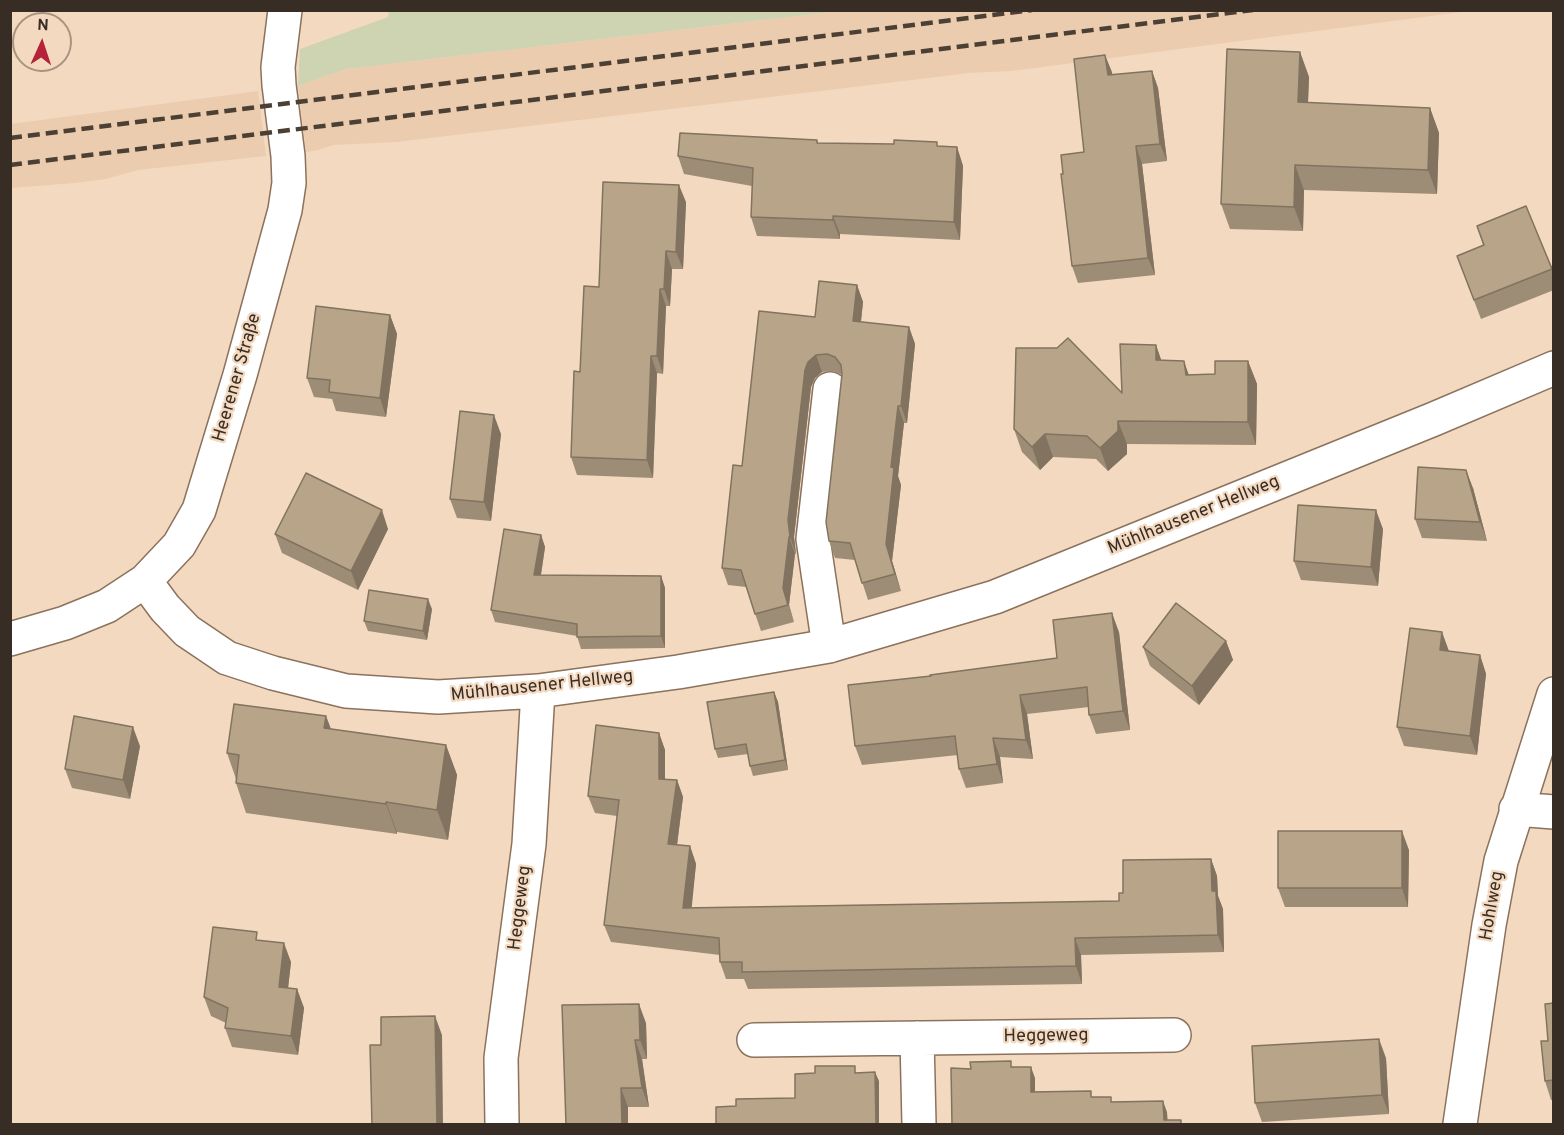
<!DOCTYPE html>
<html>
<head>
<meta charset="utf-8">
<style>
	body { margin:0 }
	#map { position:relative; width:1564px; height:1135px; overflow:hidden; background:#f4d9c1; font-family:Overpass,sans-serif }
	canvas { display:block }
	.frame { position:absolute; inset:0; border:12px solid #382d24; pointer-events:none }
	.north { position:absolute; left:12px; top:12px; width:60px; height:60px; box-sizing:border-box; background:#f4d9c1; border:2px solid #a99482; border-radius:50%; rotate:3deg; font-size:16px; font-weight:700; line-height:24px; text-align:center; color:#382d24 }
	.north::after { content:''; display:block; margin:auto; width:21px; height:27px; background:#b5233a; clip-path:polygon(50% 0,100% 100%,50% 72%,0 100%) }
</style>
</head>
<body>
<div id="map">
<canvas width="1564" height="1135"></canvas>
<div class="frame"></div>
<div class="north">N</div>
</div>
<script>
const g = document.querySelector('canvas').getContext('2d');
g.lineJoin = 'round';
function fillPath(path, color) {
  g.fillStyle = color;
  g.fill(path, 'evenodd');
}
function strokePath(path, color, width, dash) {
  g.strokeStyle = color;
  g.lineWidth = width;
  g.lineCap = dash ? 'butt' : 'round';
  g.setLineDash(dash || []);
  g.stroke(path);
}
function label(font, color, halo, rows, align = 'center') {
  g.font = font + ' Overpass,sans-serif';
  g.lineWidth = 4.5;
  g.setLineDash([]);
  g.textBaseline = 'middle';
  g.strokeStyle = halo;
  g.fillStyle = color;
  for (const [text, x, y, turn = 0] of rows) {
    g.save();
    g.translate(x, y);
    g.rotate((+turn || 0) * Math.PI / 180);
    g.textAlign = isNaN(turn) ? turn : align;
    if (halo) g.strokeText(text, 0, 0);
    g.fillText(text, 0, 0);
    g.restore();
  }
}
fillPath(new Path2D(`
	M839,11H1469L1012,71L970,73L397,142L333,145L318,150L306,152L298,86L346,69Z
	M258,91L266,156L138,170L106,179L75,183L11,188V124Z`), '#ecccae');
fillPath(new Path2D(`
	M389,11V10L839,11L346,69L298,86L300,49L388,17Z`), '#ced3b1');
const minor = new Path2D(`
	M145,581L165,608L187,631L227,658L273,673L346,691L438,697L538,691L678,672L829,646L995,597L1434,419L1554,368
	M10,639L65,623L107,606L145,581L179,545L199,510L240,375L285,210L289,183L288,156L279,85L278,67L285,10
	M829,646L813,539L830,389
	M1516,809L1554,812
	M917,1038L919,1124
	M754,1040L1174,1035
	M502,1124L501,1058L529,844L538,691
	M1460,1124L1489,925L1501,861L1554,694`);
strokePath(minor, '#8b725d', 36);
strokePath(minor, '#fff', 33);
strokePath(new Path2D(`
	M10,138L1032,10
	M10,165L1253,10`), '#4c4035', 4.5, [12, 6]);
fillPath(new Path2D(`
	M1300,52L1309,77L1308,103L1430,108L1439,133L1437,194L1304,190L1303,231L1230,229L1221,204Z
	M1105,55L1112,75L1152,71L1158,88L1167,161L1142,164L1155,275L1078,283L1072,266L1063,174L1084,152Z
	M817,140L818,143L957,147L963,166L960,240L840,234V239L757,236L751,217L752,186L684,174L678,156Z
	M686,202L683,269H672L670,306H666L663,374L657,373L653,478L577,475L571,457L580,372L599,287Z
	M1526,206L1554,272V290L1481,319L1457,256L1483,245L1477,226Z
	M857,285L863,302L861,322L909,327L915,344L907,423H904L898,476L901,485L892,561L901,591L868,600L855,560L835,558L829,541L842,375L833,371L822,372L815,378L811,387L794,537L796,554H795L789,605L794,622L761,631L746,587L728,585L722,568L742,466L815,317Z
	M390,315L397,334L386,417L336,411L332,399L314,397L307,378Z
	M1156,345L1161,360L1189,375L1215,374L1248,361L1257,384L1256,445L1127,444V454L1108,471L1096,459L1053,457L1040,470L1022,452L1014,429L1122,393Z
	M501,434L491,521L457,518L450,499Z
	M1473,488L1487,541L1422,538L1415,519Z
	M388,529L358,590L282,553L275,534Z
	M1383,529L1378,586L1301,580L1294,561Z
	M541,535L545,547L541,575L661,576L665,588V648L581,649L577,636L495,622L491,610Z
	M432,609L427,640L368,631L364,621Z
	M1119,632L1130,730L1096,734L1089,715V707L1027,714L1033,759L1000,757L1003,783L966,788L959,769L958,755L862,765L855,746L931,676L1057,658Z
	M1226,641L1233,660L1199,705L1150,666L1143,647Z
	M1449,651L1480,655L1486,674L1477,755L1404,746L1397,727Z
	M774,692L778,702L788,770L753,776L750,766L748,754L718,758L715,749Z
	M326,716L331,729L446,745L457,775L448,840L397,832V834L246,813L236,783V779L227,753Z
	M659,733L665,750V779L677,780L683,797L677,845L690,846L696,864L691,908L1119,901L1123,893L1211,859L1217,876L1218,896L1223,909L1224,952L1081,955L1082,984L748,989L744,979H726L720,962V955L611,942L604,925L617,816L595,813L588,796Z
	M140,746L130,799L72,788L65,769Z
	M1409,850L1408,907H1285L1278,888Z
	M260,940L291,962L288,988L297,989L304,1008L298,1055L232,1047L225,1028L226,1023L211,1016L204,997Z
	M1554,1003V1100H1551L1545,1081L1548,1041Z
	M646,1023L647,1059H642L649,1107H628V1125H566Z
	M1386,1058L1389,1114L1262,1122L1255,1103Z`), '#9e8d76');
fillPath(new Path2D(`
	M1300,52L1309,77L1307,127L1298,102Z
	M1105,55L1112,72L1114,93L1108,75Z
	M1152,71L1158,88L1167,161L1160,144Z
	M1430,108L1439,133L1437,194L1428,170Z
	M1136,146L1142,164L1155,275L1148,258Z
	M957,147L963,166L960,240L954,222Z
	M1295,165L1304,190L1303,231L1294,207Z
	M679,185L686,202L683,269L676,252Z
	M833,216L840,234V239L833,220Z
	M666,251L672,269L670,306L664,289Z
	M857,285L863,302L859,338L853,321Z
	M660,289L666,306L663,374L657,356Z
	M390,315L397,334L386,417L380,398Z
	M909,327L915,344L907,423L901,406Z
	M1156,345L1164,368L1156,360Z
	M816,355L822,372L815,378L811,387L794,537L796,554L790,537L788,520L805,370L808,362Z
	M651,356L657,373L653,478L647,460Z
	M1184,361L1192,384L1186,375Z
	M1248,361L1257,384L1256,445L1248,422Z
	M898,406L904,423L898,476L901,485L892,561L901,591L895,574L886,544L891,467Z
	M494,415L501,434L491,521L484,502Z
	M1118,421L1127,444V454L1108,471L1100,448Z
	M1045,434L1053,457L1040,470L1032,447Z
	M1466,470L1473,488L1487,541L1480,522Z
	M382,510L388,529L358,590L351,571Z
	M1376,510L1383,529L1378,586L1371,567Z
	M541,535L545,547L539,587L534,575Z
	M789,537L795,554L789,605L794,622L783,588Z
	M661,576L665,588V648L661,636Z
	M428,599L432,609L427,640L423,631Z
	M1112,613L1119,632L1130,730L1123,711Z
	M1442,632L1449,651L1440,650Z
	M1226,641L1233,660L1199,705L1192,686Z
	M1480,655L1486,674L1477,755L1470,736Z
	M774,692L778,702L788,770L785,760Z
	M1020,695L1027,714L1033,759L1026,740Z
	M326,716L337,746L324,728Z
	M133,727L140,746L130,799L123,780Z
	M659,733L665,750V796L659,779Z
	M993,738L1000,757L1003,783L997,764Z
	M446,745L457,775L448,840L437,810Z
	M677,780L683,797L675,861L668,844Z
	M386,802L397,832V834L386,804Z
	M1402,831L1409,850L1408,907L1402,888Z
	M690,846L696,864L690,925L683,908Z
	M1211,859L1217,876L1218,896L1223,909L1224,952L1218,935L1212,891Z
	M1075,938L1081,955L1082,984L1076,966Z
	M284,943L291,962L286,1006L279,987Z
	M297,989L304,1008L298,1055L291,1036Z
	M639,1004L646,1023L647,1059L640,1040Z
	M435,1016L442,1035L443,1125H437Z
	M1379,1039L1386,1058L1389,1114L1382,1095Z
	M635,1040L642,1059L649,1107L642,1088Z
	M1031,1067L1035,1078V1104L1031,1092Z
	M875,1072L879,1081V1125H876Z
	M621,1088L628,1107V1125H622Z
	M1163,1101L1167,1112L1168,1125L1164,1120Z`), '#817360');
const building = new Path2D(`
	M1227,49L1300,52L1298,102L1430,108L1428,170L1295,165L1294,207L1221,204Z
	M1105,55L1108,75L1152,71L1160,144L1136,146L1148,258L1072,266L1061,174H1063L1061,155L1084,152L1074,59Z
	M680,133L817,140V143L894,144V140L937,142V146L957,147L954,222L833,216V220L751,217L753,168L678,156Z
	M603,182L679,185L676,252L666,251L664,289H660L657,356H651L647,460L571,457L574,371L580,372L584,286L599,287Z
	M1526,206L1552,269L1474,300L1457,256L1484,245L1477,226Z
	M819,281L857,285L853,321L909,327L901,406H898L891,467L894,468L886,544L895,574L862,583L850,543L829,541L826,522L842,374L841,365L835,357L827,354L816,355L808,362L805,370L788,520L790,537H789L783,588L788,605L755,614L741,570L722,568L733,465L742,466L759,311L815,317Z
	M316,306L390,315L380,398L329,392L330,380L307,378Z
	M1068,338L1122,393L1120,344L1156,345V360L1184,361L1186,375L1215,374V361H1248V422L1118,421V431L1100,448L1087,436L1045,434L1032,447L1014,429L1016,348H1057Z
	M460,411L494,415L484,502L450,499Z
	M1418,467L1466,470L1480,522L1415,519Z
	M306,473L382,510L351,571L275,534Z
	M1298,505L1376,510L1371,567L1294,561Z
	M504,529L541,535L534,575L661,576V636L577,637V624L491,610Z
	M369,590L428,599L423,631L364,621Z
	M1176,603L1226,641L1192,686L1143,647Z
	M1112,613L1123,711L1089,715L1087,687L1020,695L1026,740L993,738L997,764L959,769L955,736L855,746L848,685L931,676L930,675L1057,658L1053,620Z
	M1410,628L1442,632L1440,650L1480,655L1470,736L1397,727Z
	M774,692L785,760L750,766L746,744L715,749L707,702Z
	M234,704L326,716L324,728L446,745L437,810L386,802V804L236,783L239,755L227,753Z
	M74,716L133,727L123,780L65,769Z
	M596,725L659,733V779L677,780L668,844L690,846L683,908L1119,901V893H1123V860L1211,859L1212,891H1216L1218,935L1075,938L1076,966L742,972V962H720L719,938L604,925L619,800L588,796Z
	M1278,831H1402V888H1278Z
	M213,927L257,932L256,940L284,943L279,987L297,989L291,1036L225,1028L228,1008L204,997Z
	M1554,1003V1080L1545,1081L1541,1041H1548L1545,1004Z
	M639,1004L640,1040H635L642,1088H621L622,1125H566L562,1005Z
	M435,1016L437,1125H372L370,1045H381V1017Z
	M1379,1039L1382,1095L1255,1103L1252,1046Z
	M1011,1061V1067H1031V1092L1091,1091V1097H1111V1102L1163,1101L1164,1120H1181V1125H952L951,1068L971,1069L970,1062Z
	M815,1066H855V1073L875,1072L876,1125H716V1107L736,1106V1099L795,1098V1074L815,1073Z`);
fillPath(building, '#b8a489');
strokePath(building, '#817360', 1.5);
label('18px', '#382d24', '#f4d9c1', [
	["Heerener Straße",238,378,-74],
	["Mühlhausener Hellweg",1194,516,-22],
	["Mühlhausener Hellweg",542,687,-6],
	["Hohlweg",1493,906,-80],
	["Heggeweg",521,908,-83],
	["Heggeweg",1046,1037,-1]
]);
</script>
</body>
</html>
